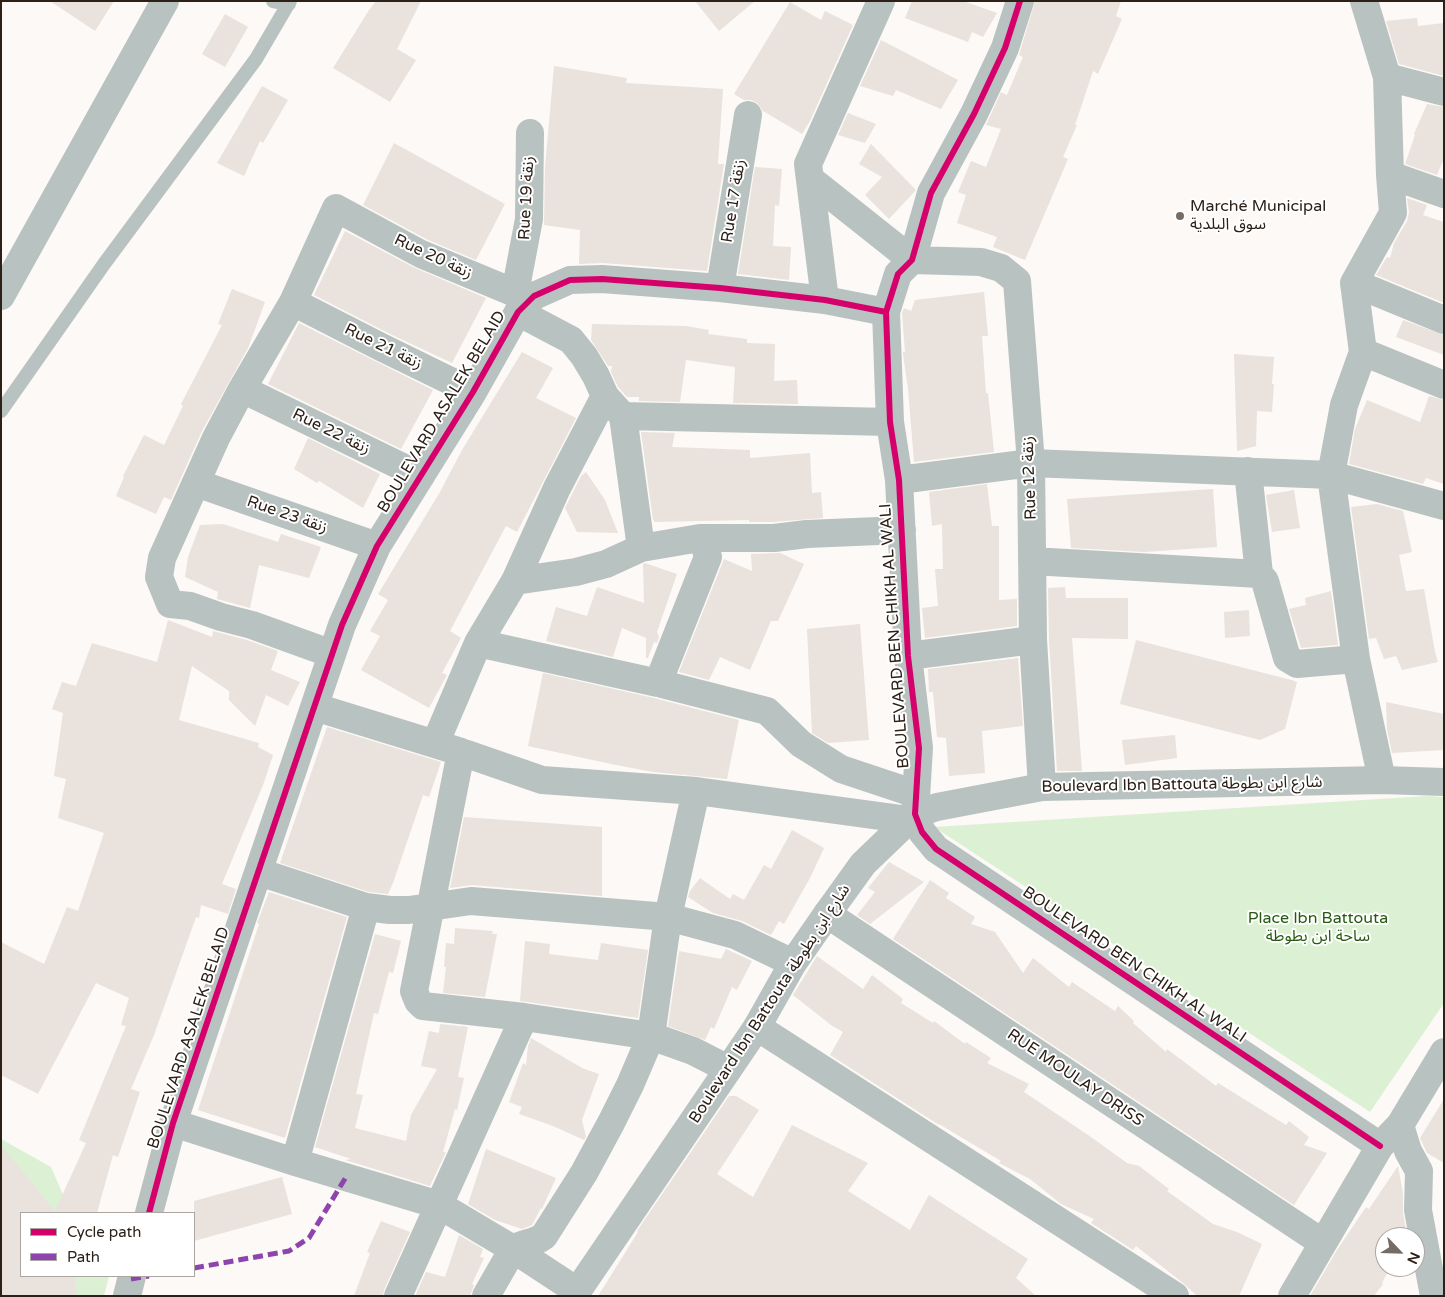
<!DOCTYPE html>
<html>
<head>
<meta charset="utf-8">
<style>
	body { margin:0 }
	#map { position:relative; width:1445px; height:1297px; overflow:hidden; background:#fcf9f6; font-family:"Varela Round",sans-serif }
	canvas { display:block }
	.frame { position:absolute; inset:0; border:2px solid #2c2017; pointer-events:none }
	.legend { position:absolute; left:20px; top:1212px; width:175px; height:65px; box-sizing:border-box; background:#fff; border:1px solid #aba6a2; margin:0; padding:6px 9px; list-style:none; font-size:15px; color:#2c2017 }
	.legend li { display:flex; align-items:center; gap:10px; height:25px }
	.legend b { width:25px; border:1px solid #aba6a2 }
	.north { position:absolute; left:1375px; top:1227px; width:50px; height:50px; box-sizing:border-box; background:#fff; border:1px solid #aba6a2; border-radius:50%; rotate:114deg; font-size:14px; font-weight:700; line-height:20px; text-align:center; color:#2c2017 }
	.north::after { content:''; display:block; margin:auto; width:18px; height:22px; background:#756c65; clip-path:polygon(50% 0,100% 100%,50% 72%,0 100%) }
</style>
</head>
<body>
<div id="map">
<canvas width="1445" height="1297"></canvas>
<div class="frame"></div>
<ul class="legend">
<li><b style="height:6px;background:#d6006c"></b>Cycle path</li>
<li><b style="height:6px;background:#8e44ad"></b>Path</li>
</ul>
<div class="north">N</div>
</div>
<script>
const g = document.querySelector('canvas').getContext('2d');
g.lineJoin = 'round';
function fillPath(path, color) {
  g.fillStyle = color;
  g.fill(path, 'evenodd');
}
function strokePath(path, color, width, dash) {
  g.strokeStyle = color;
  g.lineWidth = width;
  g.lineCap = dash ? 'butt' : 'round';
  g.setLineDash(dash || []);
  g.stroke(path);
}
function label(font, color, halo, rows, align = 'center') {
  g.font = font + ' "Varela Round","Noto Sans Arabic",sans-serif';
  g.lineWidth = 4;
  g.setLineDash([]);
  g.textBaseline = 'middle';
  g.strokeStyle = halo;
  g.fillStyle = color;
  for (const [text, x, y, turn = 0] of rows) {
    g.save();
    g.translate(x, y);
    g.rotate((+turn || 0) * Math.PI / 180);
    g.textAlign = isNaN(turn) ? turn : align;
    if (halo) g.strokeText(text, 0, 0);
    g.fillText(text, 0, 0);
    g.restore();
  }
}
fillPath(new Path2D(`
	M1427,796L1444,797V1003L1370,1112L934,827Z
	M1,1139L51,1167L71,1213H21V1276H109L104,1296H1Z`), '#dcf1d3');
fillPath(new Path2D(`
	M50,1H114L95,31Z
	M376,1H421L397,49L416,60L390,102L333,68L369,10Z
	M695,1H755L719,31Z
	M912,1H963L997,13L983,37L972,32L968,42L905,18Z
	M1035,1H1121L1116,16L1122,19L1098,74L1093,71L1075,125H1077L1063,157L1068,159L1025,260L993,247L997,237L957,223L966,195L958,192L971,161L986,167L1001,129L986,125L1001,92L1007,95L1023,57L1019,55Z
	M790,2L821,20L825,11L853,25L810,121L802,134L763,111L757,103L751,100H744L734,94Z
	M225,14L248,27L225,67L202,54Z
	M1417,18L1418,26L1444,23V76L1399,64L1386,21Z
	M881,40L958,80L941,109L896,90L893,96L860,86Z
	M554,66L627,78L626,83L723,89L718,164H724L707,271L603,263L579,264L580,230L544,225L545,168Z
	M262,86L288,100L263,143L260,141L244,176L217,163Z
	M1427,104L1444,107V158L1437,175L1405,164L1415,135L1414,134Z
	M848,113L876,124L865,143L838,135Z
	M394,143L505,204L476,260L428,240L363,205Z
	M871,144L916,190L889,219L865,195L882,177L859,164Z
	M755,167L782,169L779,206L775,205L773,246L791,247L789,280L738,274Z
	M1407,198L1427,205L1423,215L1444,222V303L1376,275L1387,257L1390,258L1394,243L1407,221L1409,212Z
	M345,231L415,268L486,298L452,363L388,333L314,295Z
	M232,289L265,302L248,348L202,431L171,500L164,497L156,514L116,496L124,477L123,476L144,435L164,445L183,406L181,404L222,325L218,324Z
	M984,292L988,336H982L986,393H988L994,452L914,462L908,389L903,354V352H905L902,313L904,308L911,311L915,300Z
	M1403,320L1444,335V355L1396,337Z
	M299,323L433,390L401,449L268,384Z
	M592,324L686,326L709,330L708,334L747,339V343L775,344L774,381L797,380L798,404L733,403L735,367L686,360L680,402L639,401V397H627L618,387L611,372L612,366H608L591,340Z
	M522,352L553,368L536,398L576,418L517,532L506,526L450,631L461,638L442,673L447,675L429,708L361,670L380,636L370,631L388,600L378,594L440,492L462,450Z
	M1234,354L1274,357L1272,384H1274L1272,412L1257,411L1256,446L1237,451Z
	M1429,396L1444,400V484L1426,478L1423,484L1349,464L1355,429L1367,400L1420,422Z
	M641,432L675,433L672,447L750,450V458L810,453L812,493L821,492L823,518L773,522H749V520L654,522V519L653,520Z
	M308,438L380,474L363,508L319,481L317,483L294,469Z
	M586,472L605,500L618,533L577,532L565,508L581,476Z
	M987,484L992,526H999V600L1017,599V626L925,638L922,608L938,606L935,569H943L942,524L932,526L929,492Z
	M1213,489L1217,547L1144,552L1071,548L1067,499Z
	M1294,490L1300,528L1272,532L1266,495Z
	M1377,504L1403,511L1412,552L1399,555L1406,591L1424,589L1435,652L1438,662L1402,670L1396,656L1384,659L1376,638L1369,639L1351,507Z
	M223,524L278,542L281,534L321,547L309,578L259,565L250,608L217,599L218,592L185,577L188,557L200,525Z
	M780,553L804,564L778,621H771L750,670L720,657L709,680L679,672L724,559L752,571L751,554Z
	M645,563L677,574L657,632L659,637L657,643L654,642L648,658H646V638L622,628L613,657L546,641L556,607L587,616L597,587L644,603L643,564Z
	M1065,587L1066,598H1128V639L1072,638L1082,771H1057L1049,639L1048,588Z
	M1331,591L1338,645L1301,648L1289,609L1306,605L1305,598Z
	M1249,610L1250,636L1225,638L1224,612Z
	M168,620L212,637L213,631L247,640L278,651L271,670L300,682L288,706L266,695L255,726L229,700V691L192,666L179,720L259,743L258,747L273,755L263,785L222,884L236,889L228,914L201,905L199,918L196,917L154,1035L131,1089L140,1092L118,1157L113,1155L97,1213H21V1276H74L77,1296H1V1145L55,1211L86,1143L79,1140L126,1026L121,1025L129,998L96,983L38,1094L1,1075V942L44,964L67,907L78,911L104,833L58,818L66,779L54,776L63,713L52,709L62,682L76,686L92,643L157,662Z
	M860,624L869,740L828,743L812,733L807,629Z
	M1136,640L1295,681H1293L1297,682L1285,729L1260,740L1120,704Z
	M1018,658L1023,726L982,731L985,773L949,776L946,738L937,737L933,692H929L928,669Z
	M543,673L654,698L739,720L727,779L653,772L611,764L528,746Z
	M1386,702L1444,714V750L1392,753L1387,729Z
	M327,727L441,762L429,797L423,795L393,883L388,894L369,892L280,863Z
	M1175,735L1177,758L1125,765L1122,740Z
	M464,817L602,827V896L472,885L450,888Z
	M792,830L824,848L810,878L784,924L779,921L771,935L742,921L713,913L688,897L690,891L700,878L730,899L733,894L744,900L764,865L771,869Z
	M889,862L924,882L870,924L857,915L875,892L868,888Z
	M930,880L949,893L946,898L975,917L971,924L995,932L1023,973L1033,958L1069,987L1072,982L1115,1011L1118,1006L1134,1021L1133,1023L1166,1052L1167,1049L1216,1086L1218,1083L1286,1125L1289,1121L1309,1137L1304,1145L1327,1153L1294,1205L893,939Z
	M269,892L347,917L285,1138L198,1110L259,924L257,923Z
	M455,928L493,931L492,934H497L485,997L443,993L446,967H444L446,943L454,944Z
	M375,934L401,941L393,973L389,972L378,1014L374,1013L356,1094L363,1095L355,1128L406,1141L411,1115L437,1069L421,1066L429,1031L439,1033L440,1024L459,1026L460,1027L461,1026L468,1027L458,1077L464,1078L457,1110L455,1109L443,1152H446L430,1186L345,1160L351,1159L315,1147Z
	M525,941L550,944L549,954L598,960L601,943L648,950L638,1018L520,1001Z
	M726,949L752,961L737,990L732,987L714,1029L711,1027L705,1040L668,1026L679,951L721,959Z
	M817,956L863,989L872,975L903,999L901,1003L933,1023L934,1021L965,1044L966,1042L991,1058L987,1063L1029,1084L1024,1092L1091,1137L1127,1163L1139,1166L1169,1189L1167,1191L1213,1224L1237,1232L1262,1244L1239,1296H1197L1183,1283L1136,1246L1133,1250L1091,1223L1094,1219L1061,1204L1030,1179L999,1163L1001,1161L939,1124V1125L830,1055L843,1032L831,1025L793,995Z
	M531,1038L582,1068L599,1074L582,1120L586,1137L584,1140L553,1126L519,1114L522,1107L509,1102L523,1063L526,1065L528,1046Z
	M729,1096H736L759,1110L717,1174L753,1197L792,1125L868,1163L848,1191L910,1230L929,1195L1028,1259L1016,1278L1036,1296H598L638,1232L637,1231Z
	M1444,1099V1163L1427,1153L1420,1138Z
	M486,1149L556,1178L542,1209L541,1208L532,1225L522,1229L495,1220L468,1204Z
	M1398,1166L1403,1193V1213L1407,1235L1406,1237H1385V1267H1390L1382,1283L1383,1284L1374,1296H1310L1337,1250L1366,1207L1369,1209Z
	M282,1177L292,1214L194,1241V1201Z
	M381,1221L410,1232L384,1290L383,1296H354L370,1253L367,1252Z
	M459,1235L483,1249L480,1257L484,1258L472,1284L474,1285L470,1296H415L426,1272L445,1277Z`), '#eae2dc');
strokePath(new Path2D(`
	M273,1L289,4
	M1,411L104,264L256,59L290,1`), '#b8c2c0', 14);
strokePath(new Path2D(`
	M1020,1L1005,48L974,114L931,193L912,260L898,274L886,312L890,422L899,480L908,656L919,748L915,814L922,832L936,849L1380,1146
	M1364,1L1387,77L1390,175L1393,213L1354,283L1363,352L1344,405L1331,475L1356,659L1382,780
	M1387,77L1444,92
	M1390,175L1444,194
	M810,179L912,260L981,262L1001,268L1017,281L1031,463L1033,640L1042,787
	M1354,283L1444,320
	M720,288L748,115
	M515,293L529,219L530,133
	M1,296L165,1
	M825,300L808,164L881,1
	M293,302L381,347L473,392
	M518,312L571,340L584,356L596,376L605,396L623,416L890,422
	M1363,352L1444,385
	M242,389L421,476
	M623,416L641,548
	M1248,471L1259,574
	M899,480L1031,463L1331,475L1444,506
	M196,483L377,546
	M700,538H774L807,534L902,530
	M1032,561L1259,574L1265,581L1287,658L1297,664L1356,659
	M515,581L557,488L605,396
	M478,643L658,683L767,711L801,744L841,769L916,794
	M332,654L252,625L221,617L190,606L170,604L159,577L162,558L216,438L242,389L293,302L336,208L421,254L515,293L534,296
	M908,656L1033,640
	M315,707L461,752L542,780L696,791L909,820
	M435,744L478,643L515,581L576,572L606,564L641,548L700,538L705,546L708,557L658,683
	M461,752L414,991L418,1001L423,1006L524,1017L651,1036L693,1051L728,1069
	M259,872L366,907L390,910H409L471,901L668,917L735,935L793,963
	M827,914L1323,1243
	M757,1027L1175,1296
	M173,1123L295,1162L439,1205L513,1249L577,1291
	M1400,1125L1408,1151L1419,1171L1418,1210L1434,1296
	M295,1162L366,907
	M149,1213L173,1123L342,625L377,546L473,392L518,312L534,296L570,280L602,279L720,288L825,300L886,312
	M127,1296L132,1276
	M398,1296L524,1017
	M486,1296L513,1249C524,1242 534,1244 544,1236L584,1173L611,1123L630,1085L651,1036L668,917L696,791
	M1292,1296L1380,1146L1400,1125L1444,1052`), '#b8c2c0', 28);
strokePath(new Path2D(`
	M574,1296L757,1027L793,963L827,914L863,864L915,814L937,807L1042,787L1382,780L1444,782`), '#b8c2c0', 28);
strokePath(new Path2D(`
	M194,1268L289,1251L309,1238L346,1177
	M131,1279L149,1276`), '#8e44ad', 5, [10, 5]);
strokePath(new Path2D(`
	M1020,1L1005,48L974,114L931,193L912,260L898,274L886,312L890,422L899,480L908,656L919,748L915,814L922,832L936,849L1380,1146
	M149,1213L173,1123L342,625L377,546L473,392L518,312L534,296L570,280L602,279L720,288L825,300L886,312`), '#d6006c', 6);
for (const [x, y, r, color] of [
	[1180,216,5,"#756c65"]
]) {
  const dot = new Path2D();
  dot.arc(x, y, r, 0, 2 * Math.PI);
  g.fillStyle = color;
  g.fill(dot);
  strokePath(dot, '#fff', 2);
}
label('16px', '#2c2017', '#fff', [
	["Rue 19 زنقة",527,198,-87],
	["Rue 17 زنقة",734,201,-81],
	["Rue 20 زنقة",433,257,25],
	["Rue 21 زنقة",383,347,26],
	["BOULEVARD ASALEK BELAID",442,412,-59],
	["Rue 22 زنقة",331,432,26],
	["Rue 12 زنقة",1030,478,-92],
	["Rue 23 زنقة",287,515,19],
	["BOULEVARD BEN CHIKH AL WALI",895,636,-94],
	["Boulevard Ibn Battouta شارع ابن بطوطة",1182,785,-1],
	["BOULEVARD BEN CHIKH AL WALI",1134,965,34],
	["Boulevard Ibn Battouta شارع ابن بطوطة",770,1004,-57],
	["BOULEVARD ASALEK BELAID",189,1038,-72],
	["RUE MOULAY DRISS",1075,1078,34]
]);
label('16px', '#2c2017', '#fff', [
	["Marché Municipal",1190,207],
	["سوق البلدية",1190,225]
], 'left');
label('16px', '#255a10', '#fff', [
	["Place Ibn Battouta",1318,919],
	["ساحة ابن بطوطة",1318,937]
]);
</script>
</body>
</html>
